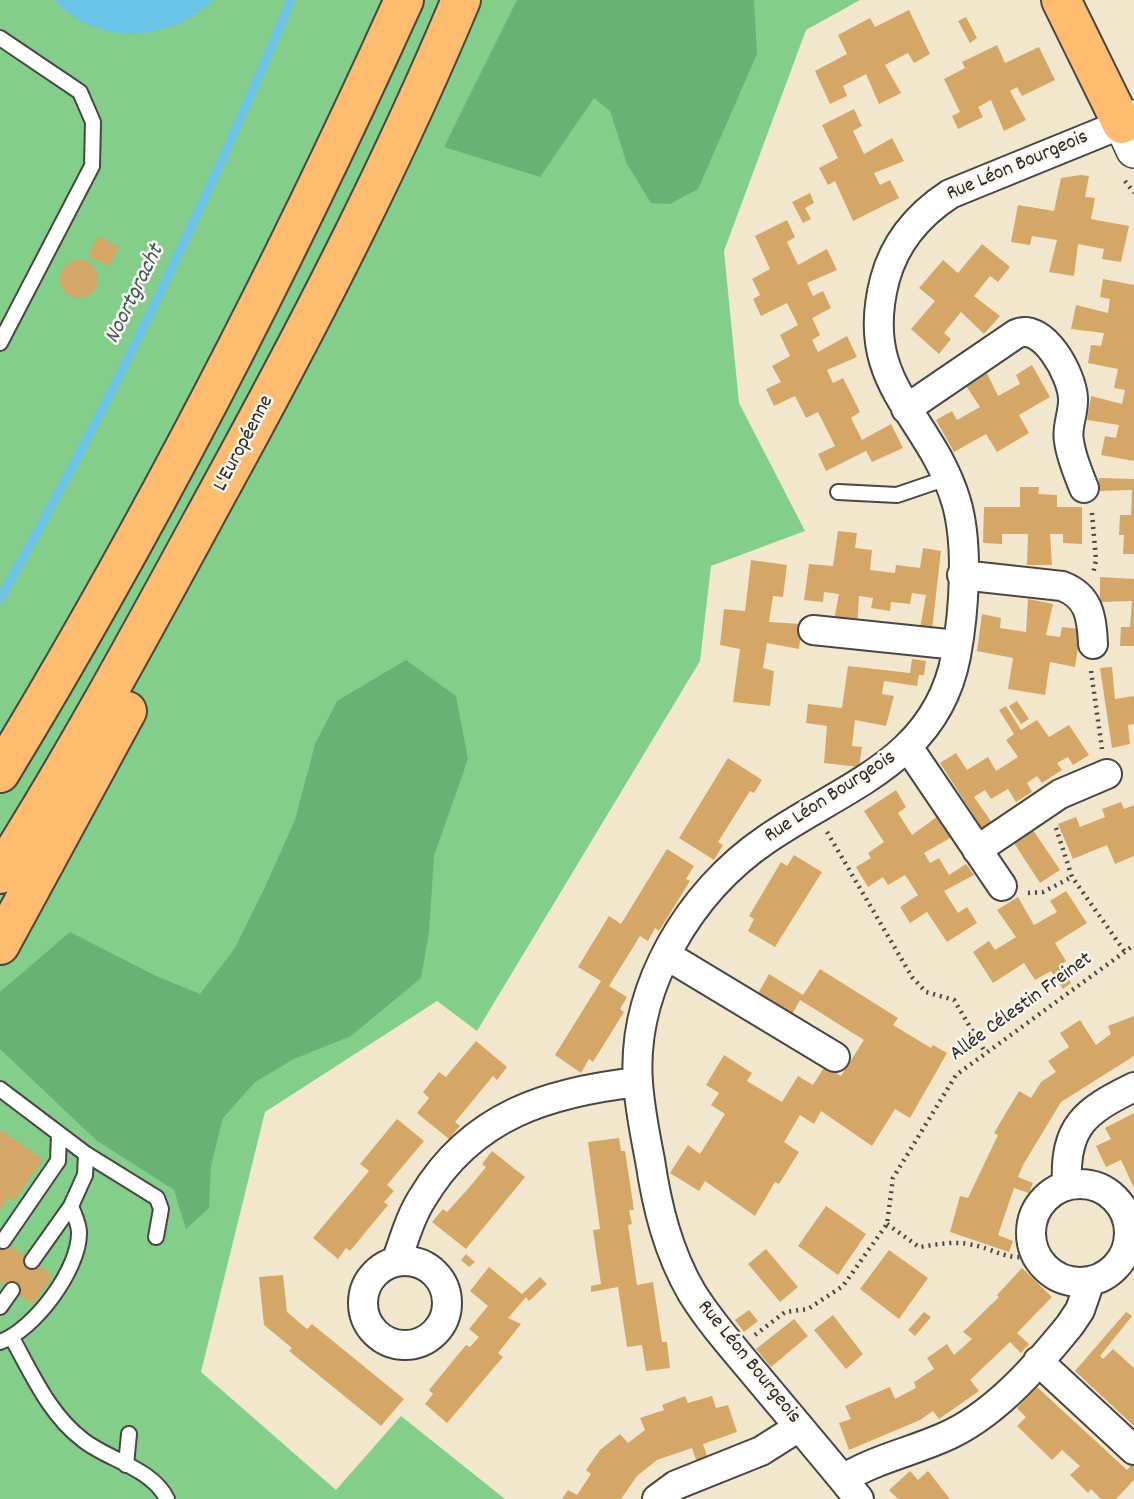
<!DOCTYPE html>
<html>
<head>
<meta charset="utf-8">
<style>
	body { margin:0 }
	canvas { display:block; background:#f2e7cd }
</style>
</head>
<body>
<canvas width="1134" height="1499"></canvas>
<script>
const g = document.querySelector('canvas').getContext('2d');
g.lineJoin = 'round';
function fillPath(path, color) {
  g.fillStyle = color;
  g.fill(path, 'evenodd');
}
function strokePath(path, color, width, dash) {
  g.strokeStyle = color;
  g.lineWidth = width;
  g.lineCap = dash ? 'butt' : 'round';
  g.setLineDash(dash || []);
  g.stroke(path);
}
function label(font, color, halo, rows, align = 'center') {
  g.font = font + ' Dekko,sans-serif';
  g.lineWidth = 5;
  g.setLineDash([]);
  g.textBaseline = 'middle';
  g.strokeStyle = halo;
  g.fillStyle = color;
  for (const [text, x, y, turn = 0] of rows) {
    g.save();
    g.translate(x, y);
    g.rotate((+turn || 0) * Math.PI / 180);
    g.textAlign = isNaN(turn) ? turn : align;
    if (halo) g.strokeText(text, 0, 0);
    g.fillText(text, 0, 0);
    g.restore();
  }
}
fillPath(new Path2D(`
	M0,0H860L806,30L724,251L739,403L805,531L711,566L700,661L477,1031L437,1001L265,1112L201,1372L336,1490L401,1416L505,1499H0Z`), '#83ce8b');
fillPath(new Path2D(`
	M517,0H754L757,54L698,189L670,204L651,203L627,164L610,111L594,98L540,177L444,147Z
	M406,660L456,696L468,759L434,856L429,932L421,978L351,1036L294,1059L255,1082L223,1118L211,1166L209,1208L186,1229L174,1190L96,1140L0,1049V992L70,932L156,976L200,994L235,948L265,887L295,820L315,744L337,701Z`), '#6ab177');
fillPath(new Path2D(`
	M54,0H213C170,43 96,46 54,0Z`), '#6bc3e8');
strokePath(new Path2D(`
	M0,599C109,407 206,205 291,0`), '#6bc3e8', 9);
fillPath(new Path2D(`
	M909,10L930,54L914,63L908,53L885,65L901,93L879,104L866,74L843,86L847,96L830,104L815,71L847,54L838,35L870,18L875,27Z
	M966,17L977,38L970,43L958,21Z
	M997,45L1005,63L1039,47L1055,80L1022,96L1017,87L1010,91L1026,120L1004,131L991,100L978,107L983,117L958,129L952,116L960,112L944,79L965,68L962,62Z
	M854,109L862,126L853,131L864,154L892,138L904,161L874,173L880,185L890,180L899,198L853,221L835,181L828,185L819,168L838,158L822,125Z
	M1081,175L1089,176L1085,197L1095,198L1091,219L1129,226L1121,262L1102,259L1104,249L1078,244L1074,276L1049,272L1057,240L1032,236L1030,245L1011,242L1018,205L1054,211L1061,178Z
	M810,193L814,203L805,208L811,219L803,223L792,202Z
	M787,220L795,237L787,242L798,265L827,249L837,270L807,283L813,296L823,291L831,308L812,318L820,335L812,340L818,352L847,336L857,357L827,370L833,383L843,378L860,412L851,418L862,440L891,424L903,448L872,462L866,451L826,471L818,454L835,446L818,412L806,418L795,396L774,406L766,389L781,382L772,366L790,356L780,335L798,325L787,303L761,316L753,299L760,295L752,279L770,269L755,236Z
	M98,236L119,247L109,266L88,256Z
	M982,244L1010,267L998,282L990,276L974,296L1000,316L984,334L961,312L944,333L951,339L939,354L911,329L935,301L919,288L943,260L958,273Z
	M60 279a19 19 0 1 1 38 0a19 19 0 1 1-38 0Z
	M1103,279L1134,285V461L1101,455L1105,436L1116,438L1119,425L1087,420L1091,396L1122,404L1125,390L1114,388L1118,369L1088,363L1091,345L1101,346L1104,333L1071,329L1076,305L1108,313L1110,299L1100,297Z
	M1032,365L1050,397L1019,415L1029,433L997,452L986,434L954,452L936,420L952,411L957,420L980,407L962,380L984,367L998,396L1020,384L1016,375Z
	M1099,478L1134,479V554H1123L1124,535H1119L1120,515H1131L1132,490L1099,491Z
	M1020,487H1039L1038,494L1057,495V507H1082V544L1063,543V534H1050L1052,565H1027L1028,534H1002V544L983,543L984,507H1020Z
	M838,531L857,533L855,548L872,550L870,570L895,573L896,565L920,568L923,548L941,551L932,630L920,628L926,595L912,593L910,604L891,602L890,611L871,608L873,598L859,596L857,628L833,625L839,594L824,592L823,602L804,600L809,564L833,566Z
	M751,560L787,565L783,597L773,596L769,622L802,624L799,649L767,643L763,668L774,671L770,706L733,702L740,649L720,645L724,609L745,611Z
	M1100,577L1134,579V646H1120L1121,627H1130L1132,601L1100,602Z
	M1028,599L1053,604L1046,635L1060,637L1062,627L1081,629L1075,667L1050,662L1045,695L1008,689L1013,658L977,651L982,614L1001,618L1000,628L1026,632Z
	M912,659L926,661L924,675H919L917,686L884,681L882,694L894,696L886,726L855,720L852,746L862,747L859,767L824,763L827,726L806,723L808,704L842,708L848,666L910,673Z
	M1112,667L1115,699L1134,696V724L1128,725L1130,744L1112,748L1100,668Z
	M1017,701L1029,719L1021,724L1009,706Z
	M1006,706L1021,730L1037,720L1049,737L1069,725L1089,755L1073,765L1068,757L1057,763L1062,770L1042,783L1037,776L1027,783L1032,792L1016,802L1008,789L991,799L985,790L974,797L993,824L983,830L940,763L956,753L967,770L988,757L996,771L1018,757L1006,740L1014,734L999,710Z
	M728,758L762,780L754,793L750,791L718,842L723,845L714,860L679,838Z
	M896,790L906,807L898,813L912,835L938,816L952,837L924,853L930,863L939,858L949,875L966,864L974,875L944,891L958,913L967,907L977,923L947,942L927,912L910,923L900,907L918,895L905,875L888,885L883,877L868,887L856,867L871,858L868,853L884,842L864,811Z
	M1121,802L1124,809L1134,805V856L1115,864L1107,845L1073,859L1058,824L1076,817L1080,827L1105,817L1102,809Z
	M1033,830L1060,870L1040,883L1014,843Z
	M667,849L694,866L686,879L690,881L659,931L655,928L648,941L640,936L609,986L627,997L620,1009L624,1012L593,1062L589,1059L581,1073L555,1055L601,981L578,967L609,916L621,924Z
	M794,855L822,872L775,947L748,931L754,919L749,916L781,862L787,866Z
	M1066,891L1087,923L1055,943L1066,961L1061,965L1071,983L1063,989L1051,971L1035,980L1024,963L993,983L973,952L989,941L995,950L1016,937L997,910L1018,897L1034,925L1057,912L1050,901Z
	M820,969L898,1018L893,1025L931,1048L933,1045L947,1053L910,1118L895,1109L872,1146L821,1111L814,1124L800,1115L784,1142L799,1152L779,1184L775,1182L755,1216L705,1181L699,1191L670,1173L688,1145L700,1154L725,1114L711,1105L719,1093L706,1085L724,1055L752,1073L747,1081L782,1102L798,1076L813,1085L825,1066L841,1076L864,1040L800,1000L790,1018L756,997L769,974L803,995Z
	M1134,1016V1056L1061,1102L1023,1165L1018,1177L1033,1183L1029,1193L1014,1188L998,1235L1013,1241L1009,1252L950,1232L960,1196L968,1198L998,1135L994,1133L1019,1091L1031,1098L1041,1082L1056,1072L1048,1061L1069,1047L1060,1033L1080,1020L1096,1045L1111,1034L1108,1026Z
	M476,1041L507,1067L497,1080L493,1076L455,1122L460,1126L449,1139L417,1113L429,1098L423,1092L439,1072L446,1077Z
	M1134,1113V1188L1121,1160L1106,1167L1096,1146L1111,1139L1105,1128Z
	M397,1119L424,1141L387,1185L394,1191L384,1202L388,1205L350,1251L346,1248L338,1259L313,1238L369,1171L360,1164Z
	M0,1130L43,1159L15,1200L9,1197L0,1211Z
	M619,1138L621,1151H625L634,1210H629L632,1224L628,1225L637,1285L653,1282L662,1342H667L670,1368L646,1371L642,1345L627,1347L618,1287L591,1292V1286L601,1284L593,1230L600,1229L588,1142Z
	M492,1151L525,1177L466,1249L432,1222L443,1209L447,1212L467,1190L486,1167L482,1164Z
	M826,1206L866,1234L838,1275L798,1246Z
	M0,1239L53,1275L33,1304L0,1282Z
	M766,1249L798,1287L780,1302L748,1264Z
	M889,1250L928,1278L899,1319L860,1289Z
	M466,1254L475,1262L469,1267L461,1260Z
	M489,1267L522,1294L540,1277L547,1284L529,1301L526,1297L508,1318L521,1324L498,1353L503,1357L447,1423L425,1404L433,1394L429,1390L466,1345L470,1347L479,1337L469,1329L488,1306L470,1291Z
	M1022,1268L1052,1297L1017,1333L1029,1344L1021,1353L1010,1342L970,1380L979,1391L939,1419L933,1411L920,1420L849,1450L839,1423L851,1419L845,1406L890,1387L895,1399L916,1388L914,1382L934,1369L927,1358L947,1344L954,1355L972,1339L963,1332L999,1297L997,1295Z
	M283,1275L287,1312L307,1329L312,1324L404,1399L381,1426L289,1351L292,1348L264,1325L259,1277Z
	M749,1310L758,1321L744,1332L735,1320Z
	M924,1312L931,1317L915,1336L908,1330Z
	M1126,1312L1132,1316L1100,1356L1103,1359L1113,1349L1134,1368V1426L1075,1371Z
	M833,1315L863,1354L846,1369L814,1330Z
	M794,1319L808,1336L771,1367L756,1349Z
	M1037,1387L1127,1470L1134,1462V1480L1116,1499H1101L1091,1489L1088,1493L1070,1475L1080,1466L1062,1450L1052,1460L1017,1426L1026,1417L1017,1408Z
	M685,1396L688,1403L712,1396L716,1408L728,1405L737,1432L703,1444L708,1459L697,1463L692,1448L657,1460L637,1476L621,1499H562L568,1490L577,1495L591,1474L586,1470L600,1450L620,1434L628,1443L645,1430L640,1418L664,1410L662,1405Z
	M910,1471L918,1480L928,1471L950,1499H898L889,1490Z`), '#d5a766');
const service = new Path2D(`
	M0,38L80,92L93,122L92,166L0,343
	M838,492L897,495L947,478
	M0,1089L86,1154L85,1175L71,1206C74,1214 79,1224 79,1232C80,1269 34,1330 0,1342
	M86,1154L157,1198L161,1209L156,1237
	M3,1241L58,1161L59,1134
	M32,1261L71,1206
	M0,1307L12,1290
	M12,1338C32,1374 49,1414 83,1440C108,1460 152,1468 167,1499
	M126,1465L129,1434`);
const minor = new Path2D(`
	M906,409L1016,334C1043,321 1072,375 1073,398C1074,413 1066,427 1069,441C1071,457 1078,473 1084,488
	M962,575L1062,586C1089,596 1092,617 1093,644
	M813,630L957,645
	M908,747L1002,886
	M977,850L1060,794L1107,774
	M666,955L835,1057
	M1031 1233a49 49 0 1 1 98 0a49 49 0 1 1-98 0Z
	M1067,1185C1064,1126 1085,1111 1134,1087
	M363 1303a42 42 0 1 1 84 0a42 42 0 1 1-84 0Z
	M396,1262C404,1240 410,1217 423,1197C472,1115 549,1092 638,1082
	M1038,1361L1134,1450
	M843,1479C873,1460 910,1452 942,1438C993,1417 1036,1367 1070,1325L1080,1310L1090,1281
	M657,1499L676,1485L761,1451L799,1427
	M859,1499C825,1457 789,1415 754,1373C733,1348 710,1322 692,1293C668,1252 657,1207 650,1160C645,1135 640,1109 638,1083C631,988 690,891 767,839C844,786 936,761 956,656C964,612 969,544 956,501C929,413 857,385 885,279C895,242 918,215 950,194L1122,124`);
const tertiary = new Path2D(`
	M1134,118L1122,124L1134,150`);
const motorway = new Path2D(`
	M1061,0L1122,124
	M0,773C151,524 284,265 404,0
	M0,874C85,740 159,600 235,461C317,310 395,158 461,0
	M0,945L127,711`);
strokePath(service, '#494743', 18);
strokePath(minor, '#494743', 32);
strokePath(tertiary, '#494743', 38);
strokePath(motorway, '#494743', 42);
strokePath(new Path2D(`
	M1125,181L1134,193
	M1092,513L1096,560L1093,574
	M1091,671L1102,749
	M1056,828L1072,877L1125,952
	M827,832L912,977L926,992L954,1000L985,1052
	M1028,893L1043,892L1072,877
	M887,1224L919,1247C935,1245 951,1241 968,1244C998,1249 1002,1261 1037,1256
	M755,1335L785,1312L808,1309L843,1286L887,1224L893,1178L956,1075L1134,945`), '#494743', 4.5, [2, 5]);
strokePath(service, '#fff', 14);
strokePath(minor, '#fff', 28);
strokePath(tertiary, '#fff', 35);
strokePath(motorway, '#fdbc6f', 38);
label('21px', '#2b2b2b', '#fbf7ec', [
	["Rue Léon Bourgeois",1018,167,-23],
	["L'Européenne",245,444,-62],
	["Rue Léon Bourgeois",831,798,-33],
	["Allée Célestin Freinet",1022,1008,-36],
	["Rue Léon Bourgeois",748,1363,51]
]);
label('italic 23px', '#3e5964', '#fbf7ec', [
	["Noortgracht",136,295,-64]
]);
</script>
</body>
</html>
